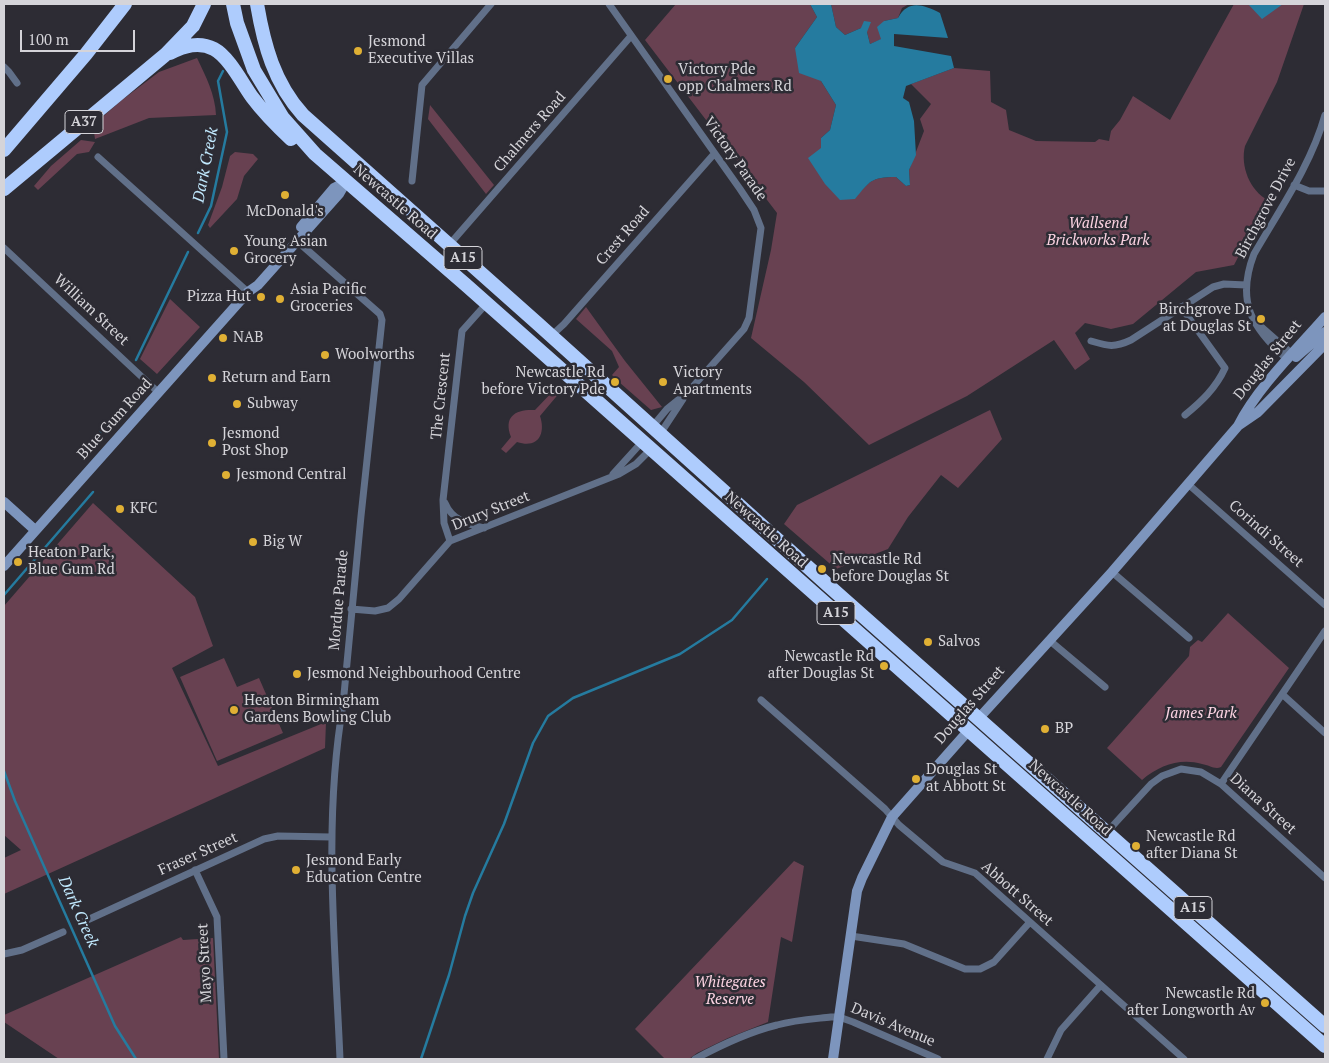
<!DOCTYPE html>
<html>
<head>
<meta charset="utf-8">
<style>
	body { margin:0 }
	#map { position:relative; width:1329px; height:1063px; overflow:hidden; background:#2d2c34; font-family:"PT Serif",serif }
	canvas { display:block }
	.frame { position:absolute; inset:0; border:5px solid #d5d4d9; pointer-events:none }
	.scale { position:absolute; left:20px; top:30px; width:115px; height:22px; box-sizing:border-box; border:2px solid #d5d4d9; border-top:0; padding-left:6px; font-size:15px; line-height:18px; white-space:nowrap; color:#d5d4d9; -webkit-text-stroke:4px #2d2c34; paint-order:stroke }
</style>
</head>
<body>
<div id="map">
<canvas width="1329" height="1063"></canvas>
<div class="frame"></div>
<div class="scale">100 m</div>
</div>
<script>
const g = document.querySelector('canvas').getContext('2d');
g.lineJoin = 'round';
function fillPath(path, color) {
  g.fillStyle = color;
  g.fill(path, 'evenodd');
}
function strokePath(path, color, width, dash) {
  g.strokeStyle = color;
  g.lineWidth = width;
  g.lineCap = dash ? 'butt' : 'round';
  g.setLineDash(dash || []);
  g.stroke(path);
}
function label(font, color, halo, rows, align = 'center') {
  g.font = font + ' "PT Serif",serif';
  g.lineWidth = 5;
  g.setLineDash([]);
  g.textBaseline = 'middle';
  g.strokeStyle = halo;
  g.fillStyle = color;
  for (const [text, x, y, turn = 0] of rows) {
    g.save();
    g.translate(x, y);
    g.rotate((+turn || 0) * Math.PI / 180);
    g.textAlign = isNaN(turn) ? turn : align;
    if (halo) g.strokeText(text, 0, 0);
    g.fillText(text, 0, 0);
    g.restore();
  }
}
fillPath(new Path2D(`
	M676,4H810L817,17L795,48L821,81L836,105L830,130L821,138V148L854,199C870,181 871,177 896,177L906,186L910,185L909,170L924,131L920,119L931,104L911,84L954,68L990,71L991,102L1006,110L1009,130L1036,141L1095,142L1099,139L1109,141L1111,131L1120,120L1133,96L1170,120L1234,4H1304L1277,82L1245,146C1240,166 1250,191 1268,200L1234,265L1196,272L1133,324L1111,329L1085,323L1075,333L1090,359L1075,370L1054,340L967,396L869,445L804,382L751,338L771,250L777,213L645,40Z
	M831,4H909L902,8L898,18L884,21L882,39L870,44L867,32L861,28L845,35L836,27Z
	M197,58C206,77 215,94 216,115L149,118L95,139L93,125L122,100L159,72Z
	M430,105L494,185L486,194L428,119Z
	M81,140L95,142L89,152L77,154L38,190L34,186L51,166Z
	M235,152L253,154L258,159L244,176L237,199L210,228L208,225L222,187L230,156Z
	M170,299L200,327L157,374L140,359Z
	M586,307L625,361L662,407L651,410L619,382L617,378L616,379L612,375L619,367L612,351L576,319Z
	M557,387L561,391L540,416C546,434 538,449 517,442L506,453L501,449L511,437C503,416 516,409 535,410Z
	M990,410L1002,439L958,488L941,475L908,517L888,549L836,569L784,524L797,505Z
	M93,503L195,597L213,646L172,668L218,766L326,722L325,748L4,894V858L21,850L4,835V606Z
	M1228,613L1289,668L1221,767C1215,770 1209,765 1202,764C1180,758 1160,765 1142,780L1107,748L1189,656L1190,647L1198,640L1202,642Z
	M224,658L237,687L259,678L283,733L217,761L180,677Z
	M794,861L804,866L792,942L781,937L768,1022L728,1038L697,1053L689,1059H665L635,1029Z
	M181,937L183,940L213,938L219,1059H59L4,1022V1015Z`), '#684151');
fillPath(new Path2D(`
	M810,4H831L836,27L845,35L861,28L864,21L871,22L867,32L870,44L881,39L877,27L884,21L898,18C908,0 922,4 940,13L948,38L894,34V46L951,56L954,68L906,86L903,98L909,102L914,121L916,155L909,170L910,185L906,186L896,177C871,177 870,181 855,199L840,200L825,184L808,158L821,148V138L830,130L836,105L821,81L799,73L795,48L817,17Z
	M1248,4H1283L1262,19Z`), '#257b9f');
strokePath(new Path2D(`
	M198,233L211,206L227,132L218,81L223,71
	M136,360L188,252
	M96,445L102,429
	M4,595L93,492
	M4,771L15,801L115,1026L136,1059
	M421,1059L449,975L465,916L473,893L504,824L533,743L548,716L573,698L680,654L732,620L767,579`), '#257b9f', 2.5);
strokePath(new Path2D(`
	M609,4L740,189L754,210L761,228L749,318L744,329L688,392L667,409L652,427
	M4,67L9,72L17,83
	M98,157L248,292
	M412,181L422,85L491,4
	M1294,185L1309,191H1325
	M297,241L380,314L382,320L361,516L343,705C323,822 335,942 340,1059
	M449,245L631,36
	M4,248L158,392
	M1181,307L1225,368C1216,388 1201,402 1185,415
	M1259,325L1292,354
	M551,336L564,324L714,154
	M1091,341C1108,346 1114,348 1131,340L1213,287L1224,284L1246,285
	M1288,360C1251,328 1236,301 1254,254C1280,209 1311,165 1325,115
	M660,434L683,399
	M613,474L642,442
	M1188,484L1325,605
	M445,503C452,520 467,524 484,528
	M450,541L444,523L443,500L462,331L487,303
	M1112,572L1189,638
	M351,609L375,611L388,608L399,599L450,541L619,474L636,464L651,449
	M1049,640L1105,687
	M1282,694L1325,733
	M761,700L885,809L899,825L943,862L975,873L1184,1059
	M1221,784L1325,631
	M1107,832L1151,784L1162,776L1181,769L1201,772L1221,784L1325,878
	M195,870L217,917L224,1059
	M83,922L264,839L278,836L331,837
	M851,936L904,944L965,969H980L994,962L1030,922
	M4,954L22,950L63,932
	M695,1059C721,1045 748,1032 777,1025C795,1020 813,1019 831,1017H839L853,1022L938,1059
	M1047,1059L1061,1030L1100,986`), '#617089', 7);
strokePath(new Path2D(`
	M301,227L334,188L346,182
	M1296,357L1325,332
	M1239,425L1258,412L1325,344
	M4,502L35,530
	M4,566L248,292L258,285L339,194L346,182
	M979,718L1112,572L1238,426C1257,388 1297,349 1325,317
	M833,1059L857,891L862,878L892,817L969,730`), '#7d95bd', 10);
strokePath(new Path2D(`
	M233,4L237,23L254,70L283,118L315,154L466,285L1325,1046
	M257,4C264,45 274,83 303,115L537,323L829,586L1325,1026
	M170,53C184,46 199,41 214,49C229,57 242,83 252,97C264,113 277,126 291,139
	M4,150L86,54L125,4
	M4,189L165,55L193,26L204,4`), '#aeccfd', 14);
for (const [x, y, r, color] of [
	[358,51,5,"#e0b034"],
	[668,79,5,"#e0b034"],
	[285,195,5,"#e0b034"],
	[234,251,5,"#e0b034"],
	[261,297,5,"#e0b034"],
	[280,299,5,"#e0b034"],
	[1261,319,5,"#e0b034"],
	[223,338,5,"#e0b034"],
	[325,355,5,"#e0b034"],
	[212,378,5,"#e0b034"],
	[615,382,5,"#e0b034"],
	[663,382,5,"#e0b034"],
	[237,404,5,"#e0b034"],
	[212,443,5,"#e0b034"],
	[226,475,5,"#e0b034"],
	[120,509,5,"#e0b034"],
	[253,542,5,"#e0b034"],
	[18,562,5,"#e0b034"],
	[822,569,5,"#e0b034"],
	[928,642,5,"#e0b034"],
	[884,666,5,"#e0b034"],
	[297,674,5,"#e0b034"],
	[234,710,5,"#e0b034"],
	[1045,729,5,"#e0b034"],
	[916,779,5,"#e0b034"],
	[1136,846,5,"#e0b034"],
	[296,870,5,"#e0b034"],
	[1265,1003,5,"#e0b034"]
]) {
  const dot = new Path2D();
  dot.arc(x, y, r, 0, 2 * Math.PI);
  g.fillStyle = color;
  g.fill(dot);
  strokePath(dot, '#2d2c34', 2);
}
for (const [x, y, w] of [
	[84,122,38],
	[463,258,38],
	[836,613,38],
	[1193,908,38]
]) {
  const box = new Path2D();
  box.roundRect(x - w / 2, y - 11.5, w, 23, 4);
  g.fillStyle = '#2d2c34';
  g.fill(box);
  strokePath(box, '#d5d4d9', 1);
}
label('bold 14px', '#d5d4d9', null, [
	["A37",84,122],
	["A15",463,258],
	["A15",836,613],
	["A15",1193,908]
]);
label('15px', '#d5d4d9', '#2d2c34', [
	["Jesmond",368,42],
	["Executive Villas",368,59],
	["Victory Pde",678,70],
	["opp Chalmers Rd",678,87],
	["McDonald's",285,212,"center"],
	["Young Asian",244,242],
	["Grocery",244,259],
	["Asia Pacific",290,290],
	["Groceries",290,307],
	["Pizza Hut",251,297,"right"],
	["Birchgrove Dr",1251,310,"right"],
	["at Douglas St",1251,327,"right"],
	["NAB",233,338],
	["Woolworths",335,355],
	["Newcastle Rd",605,373,"right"],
	["before Victory Pde",605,390,"right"],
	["Victory",673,373],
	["Apartments",673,390],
	["Return and Earn",222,378],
	["Subway",247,404],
	["Jesmond",222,434],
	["Post Shop",222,451],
	["Jesmond Central",236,475],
	["KFC",130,509],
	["Big W",263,542],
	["Heaton Park,",28,553],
	["Blue Gum Rd",28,570],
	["Newcastle Rd",832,560],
	["before Douglas St",832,577],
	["Salvos",938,642],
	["Newcastle Rd",874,657,"right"],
	["after Douglas St",874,674,"right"],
	["Jesmond Neighbourhood Centre",307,674],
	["Heaton Birmingham",244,701],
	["Gardens Bowling Club",244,718],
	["BP",1055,729],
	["Douglas St",926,770],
	["at Abbott St",926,787],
	["Newcastle Rd",1146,837],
	["after Diana St",1146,854],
	["Jesmond Early",306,861],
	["Education Centre",306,878],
	["Newcastle Rd",1255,994,"right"],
	["after Longworth Av",1255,1011,"right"]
], 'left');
label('15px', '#d5d4d9', '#2d2c34', [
	["Chalmers Road",530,132,-49],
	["Victory Parade",735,159,55],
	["Newcastle Road",395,202,41],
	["Birchgrove Drive",1266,208,-62],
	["Crest Road",623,236,-49],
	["William Street",91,310,43],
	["Douglas Street",1268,360,-51],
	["The Crescent",441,396,-84],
	["Blue Gum Road",115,419,-48],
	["Drury Street",491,511,-22],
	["Newcastle Road",766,530,42],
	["Corindi Street",1266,534,41],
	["Mordue Parade",339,600,-85],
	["Douglas Street",970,705,-49],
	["Newcastle Road",1070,798,42],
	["Diana Street",1263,804,42],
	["Fraser Street",198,854,-24],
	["Abbott Street",1017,894,41],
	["Mayo Street",205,963,-93],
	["Davis Avenue",893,1025,23]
]);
label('italic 15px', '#fcd3e2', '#2d2c34', [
	["Wallsend",1098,224],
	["Brickworks Park",1098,241],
	["James Park",1201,714],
	["Whitegates",730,983],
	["Reserve",730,1000]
]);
label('italic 16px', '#c1e9fe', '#2d2c34', [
	["Dark Creek",206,165,-79],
	["Dark Creek",78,912,66]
]);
</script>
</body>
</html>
